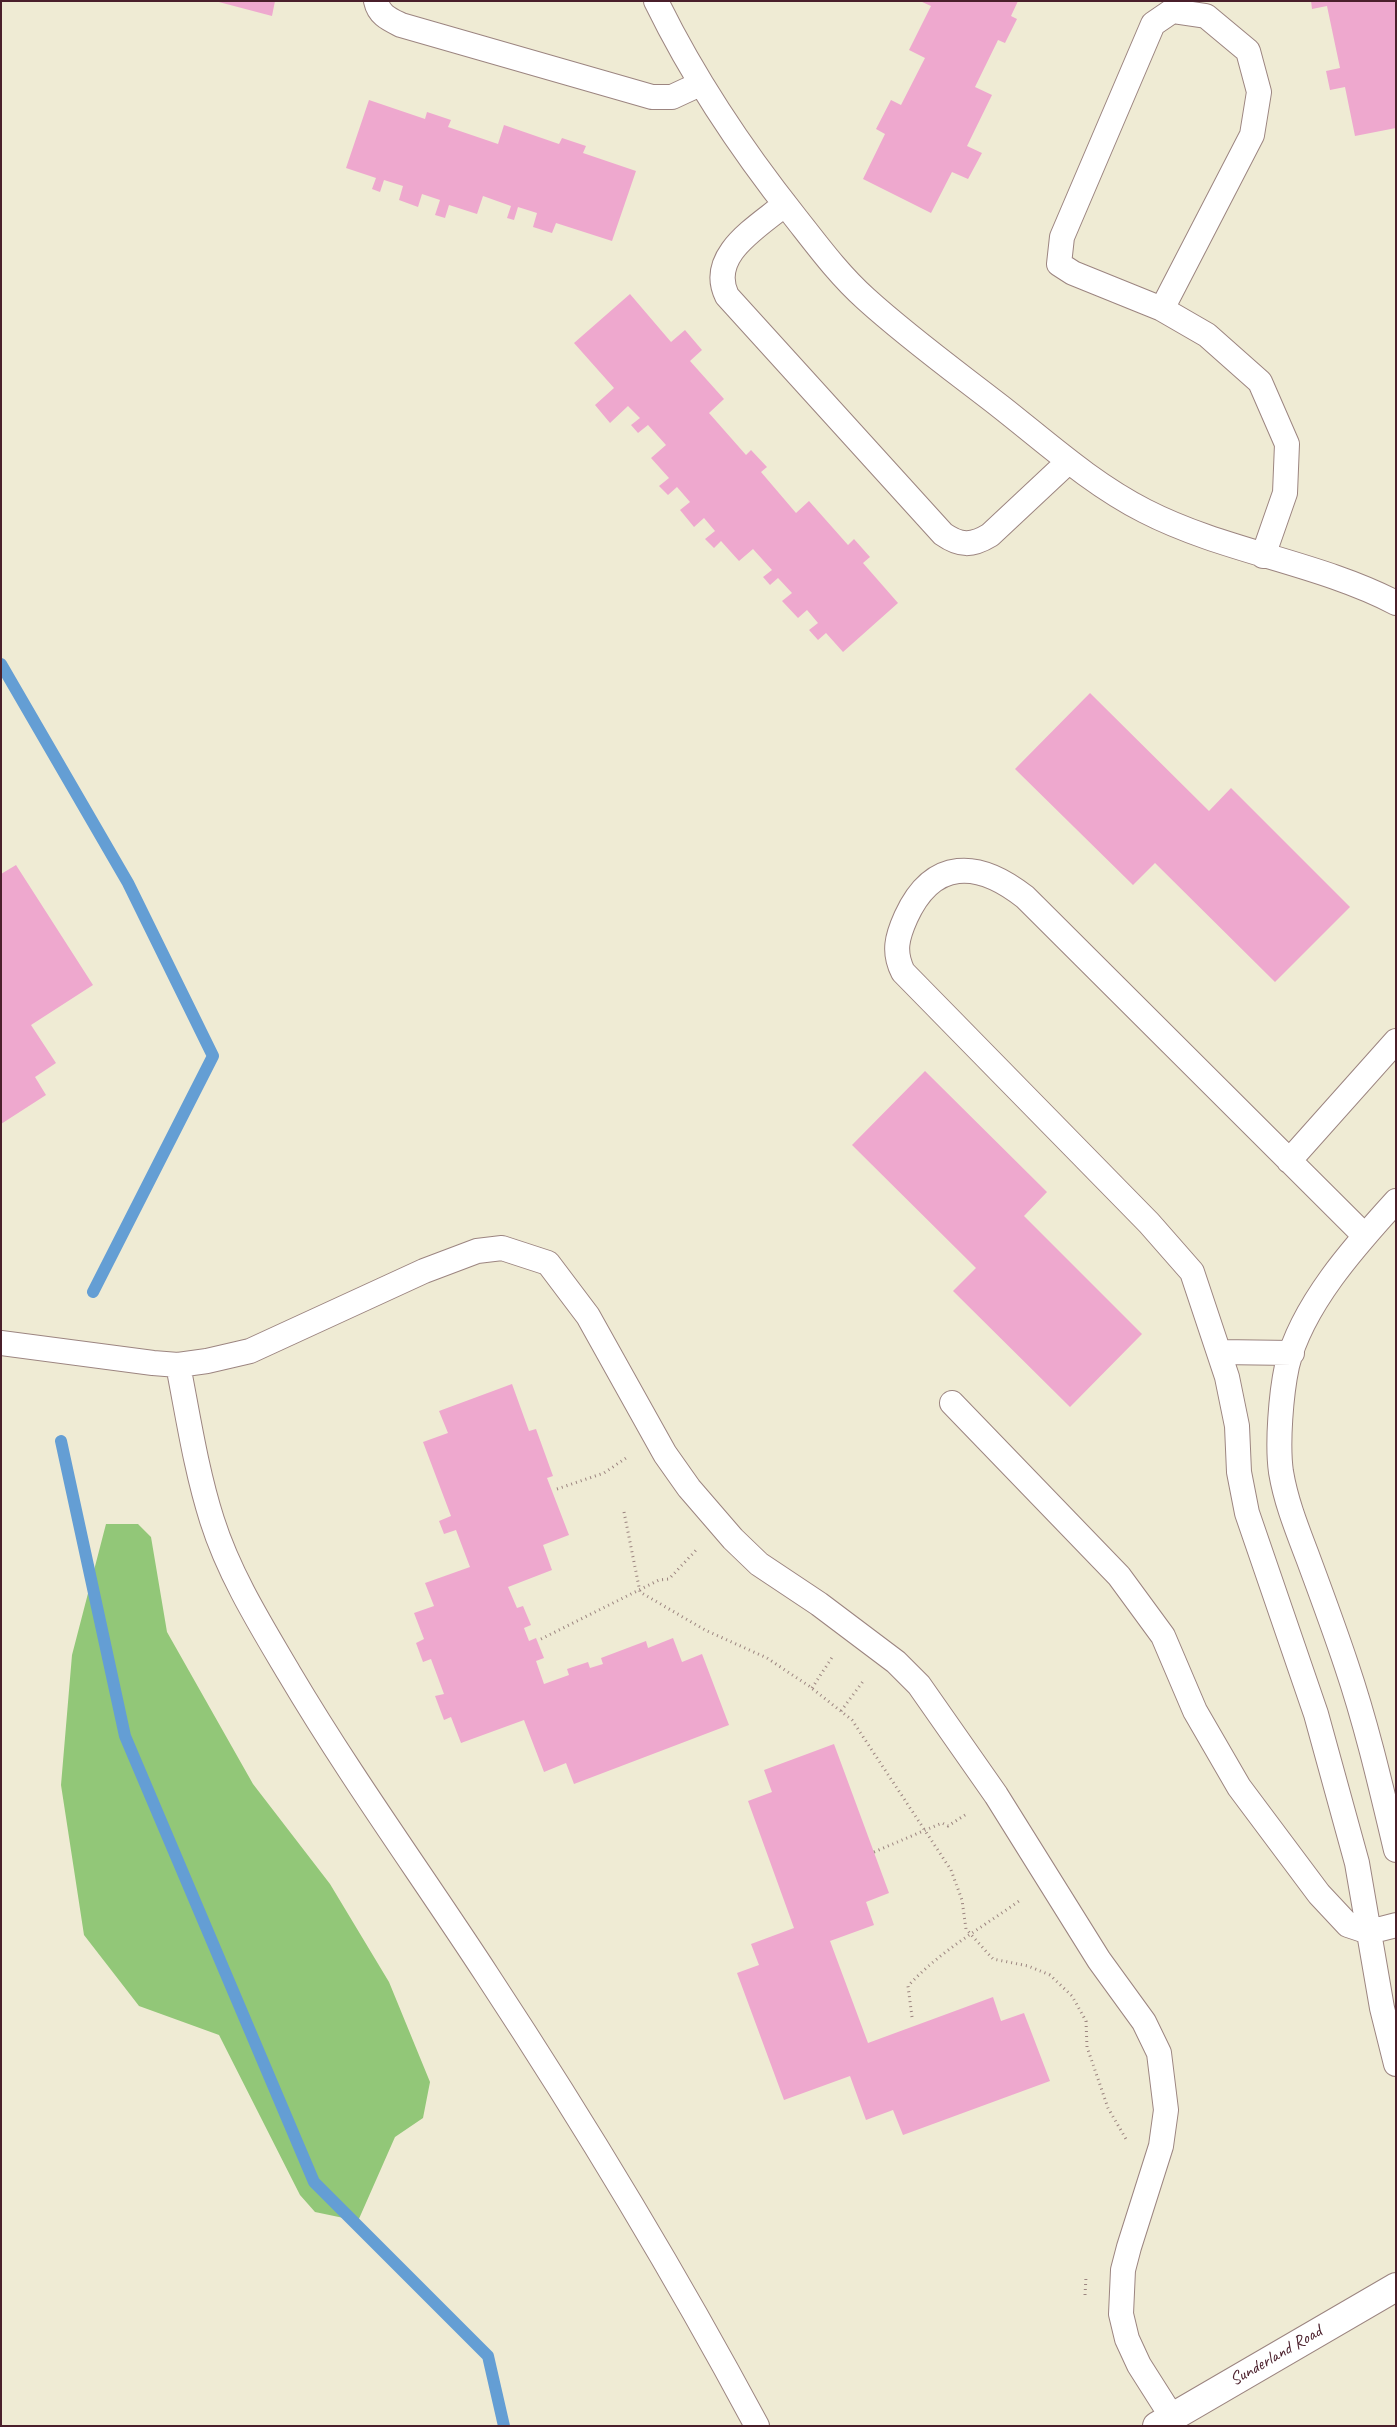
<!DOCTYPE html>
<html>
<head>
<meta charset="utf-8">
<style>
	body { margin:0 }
	#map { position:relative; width:1397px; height:2427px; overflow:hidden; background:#efebd4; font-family:Caveat,sans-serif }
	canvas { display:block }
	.frame { position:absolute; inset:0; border:2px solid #4a1f2b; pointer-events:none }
</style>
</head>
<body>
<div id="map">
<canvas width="1397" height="2427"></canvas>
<div class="frame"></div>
</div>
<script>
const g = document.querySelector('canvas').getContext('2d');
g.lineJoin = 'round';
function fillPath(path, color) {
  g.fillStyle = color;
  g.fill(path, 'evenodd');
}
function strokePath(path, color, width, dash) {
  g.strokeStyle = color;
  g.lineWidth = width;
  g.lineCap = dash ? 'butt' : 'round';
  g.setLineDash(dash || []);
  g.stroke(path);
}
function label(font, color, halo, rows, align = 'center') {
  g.font = font + ' Caveat,sans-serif';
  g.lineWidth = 5;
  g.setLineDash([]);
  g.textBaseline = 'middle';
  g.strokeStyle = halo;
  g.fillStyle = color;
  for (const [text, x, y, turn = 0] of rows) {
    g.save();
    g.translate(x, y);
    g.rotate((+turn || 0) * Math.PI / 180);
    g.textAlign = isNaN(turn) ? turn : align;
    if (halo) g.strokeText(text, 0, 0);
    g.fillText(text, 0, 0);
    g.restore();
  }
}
fillPath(new Path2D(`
	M106,1524H138L151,1537L167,1632L253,1784L330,1884L389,1982L430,2082L423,2118L395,2137L358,2221L315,2212L300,2195L219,2035L139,2006L84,1935L61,1785L72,1655Z`), '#92c778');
strokePath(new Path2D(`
	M1,664L128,883L213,1056L93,1292
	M61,1441L125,1736L314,2182L488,2356L504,2426`), '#649ed4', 12);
fillPath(new Path2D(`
	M215,1H275L272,16Z
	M920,1H1018L1011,16L1017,19L1005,43L998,40L975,87L992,95L967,146L982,153L968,179L952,172L931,213L863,179L885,134L876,129L891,100L901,105L925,58L909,50L931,6Z
	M1311,1H1396V128L1355,136L1345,87L1330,90L1326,71L1340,68L1327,6L1312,9Z
	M369,100L425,119L427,112L451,120L448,127L498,144L504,125L559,144L562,138L586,146L583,153L636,171L612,241L556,223L552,233L533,227L537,213L518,207L514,220L507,218L511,206L483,196L477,214L449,205L445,218L435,215L440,200L422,194L418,207L399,200L403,186L384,180L380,192L372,189L376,178L346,168Z
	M630,294L671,342L685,330L702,350L690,361L724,399L709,413L746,455L751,450L767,467L761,472L796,513L809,501L848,545L854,539L870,557L863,563L898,603L843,652L826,633L818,640L809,630L818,623L807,610L798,618L782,601L792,593L778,578L770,585L763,577L772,570L753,549L739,561L721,541L714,548L705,539L715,531L704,518L694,527L680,510L690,502L677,487L668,495L659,486L669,478L651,458L666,445L648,425L638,433L631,425L640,418L628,406L610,423L595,405L614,388L574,343Z
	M1090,693L1209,811L1231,788L1350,907L1275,982L1155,863L1133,885L1015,769Z
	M16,865L93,985L31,1025L56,1063L35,1077L46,1095L1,1124V874Z
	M925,1071L1047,1192L1024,1216L1142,1334L1070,1407L953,1291L976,1268L852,1145Z
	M512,1384L529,1431L536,1429L553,1476L547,1478L569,1535L543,1545L552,1570L508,1587L517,1608L523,1606L531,1625L524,1628L529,1641L536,1638L544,1658L536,1661L544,1684L569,1675L567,1669L588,1662L590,1668L603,1664L601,1658L646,1641L648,1648L673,1638L682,1662L702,1654L729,1725L574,1784L566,1763L544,1772L524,1720L461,1743L451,1717L444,1720L435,1696L444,1694L431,1659L423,1662L416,1643L424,1639L414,1613L434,1606L425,1583L470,1567L456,1530L444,1534L439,1521L451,1516L423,1442L448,1433L439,1411Z
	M834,1744L889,1893L866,1902L874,1925L830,1941L868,2043L993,1997L1001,2021L1024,2013L1050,2081L903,2135L893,2110L866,2120L850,2076L784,2100L737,1973L759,1965L751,1944L794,1928L748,1801L772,1792L764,1770Z`), '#eea8ce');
const service = new Path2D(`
	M376,1C379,15 389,19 401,25L652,97H672L700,84
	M656,1C694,79 741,149 795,217C817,245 839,275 866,299C909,338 956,372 1001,407C1048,444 1092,484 1145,511C1225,552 1317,562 1396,603
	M785,204C758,227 707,255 727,296L943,534C960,546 972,546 990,535L1068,462
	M1162,309L1073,273L1059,264L1062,237L1153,24L1172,11L1206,16L1248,51L1259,92L1252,135L1162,309L1207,335L1260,382L1287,444L1285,493L1263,556
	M1289,1161L1396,1041
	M1396,1201C1355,1246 1302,1305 1287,1366C1281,1394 1277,1444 1281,1472C1286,1502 1297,1529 1308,1558C1321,1593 1334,1628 1346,1664C1367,1726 1381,1787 1396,1850
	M1364,1235L1025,897C978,860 933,858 906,917C897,937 893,952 903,972L1149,1223L1192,1272L1227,1377L1237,1426L1239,1472L1247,1513L1316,1714L1357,1863L1382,2008L1396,2064
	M1,1343L153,1363L178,1365L207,1361L250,1351L424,1271L477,1251L502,1248L548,1263L588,1316L665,1454L689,1488L733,1539L759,1564L819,1604L896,1662L919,1685L996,1795L1099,1960L1144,2022L1159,2053L1166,2110L1161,2146L1129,2247L1123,2270L1121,2314L1127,2339L1139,2365L1172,2417
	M1220,1352L1292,1353
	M178,1365C188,1416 196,1470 212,1520C229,1574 260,1624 289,1673C350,1776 421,1874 487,1975C583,2121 674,2271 757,2426
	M952,1403L1119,1576L1163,1636L1195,1711L1239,1787L1319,1894L1348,1925L1369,1932L1396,1925`);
const tertiary = new Path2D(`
	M1157,2426L1396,2287`);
strokePath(service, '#9c8580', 26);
strokePath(tertiary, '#9c8580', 30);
strokePath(new Path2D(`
	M557,1489L604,1473L629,1456
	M624,1512L640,1592L705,1630L767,1658L809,1686L852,1720L951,1870L962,1900L966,1929L993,1959L1028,1966L1050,1975L1072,1996L1086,2021L1087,2047L1108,2108L1126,2139
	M541,1639L659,1580L669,1579L698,1548
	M812,1688L833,1656
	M841,1711L864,1680
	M874,1852L942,1823L948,1826L968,1813
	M912,2017L908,1986C941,1950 983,1927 1022,1899
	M1085,2295L1086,2277`), '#9c8580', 3, [1, 4]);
strokePath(service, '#fff', 24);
strokePath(tertiary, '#fff', 28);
label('18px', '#4a1f2b', '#fff', [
	["Sunderland Road",1276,2356,-30]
]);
</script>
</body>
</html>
